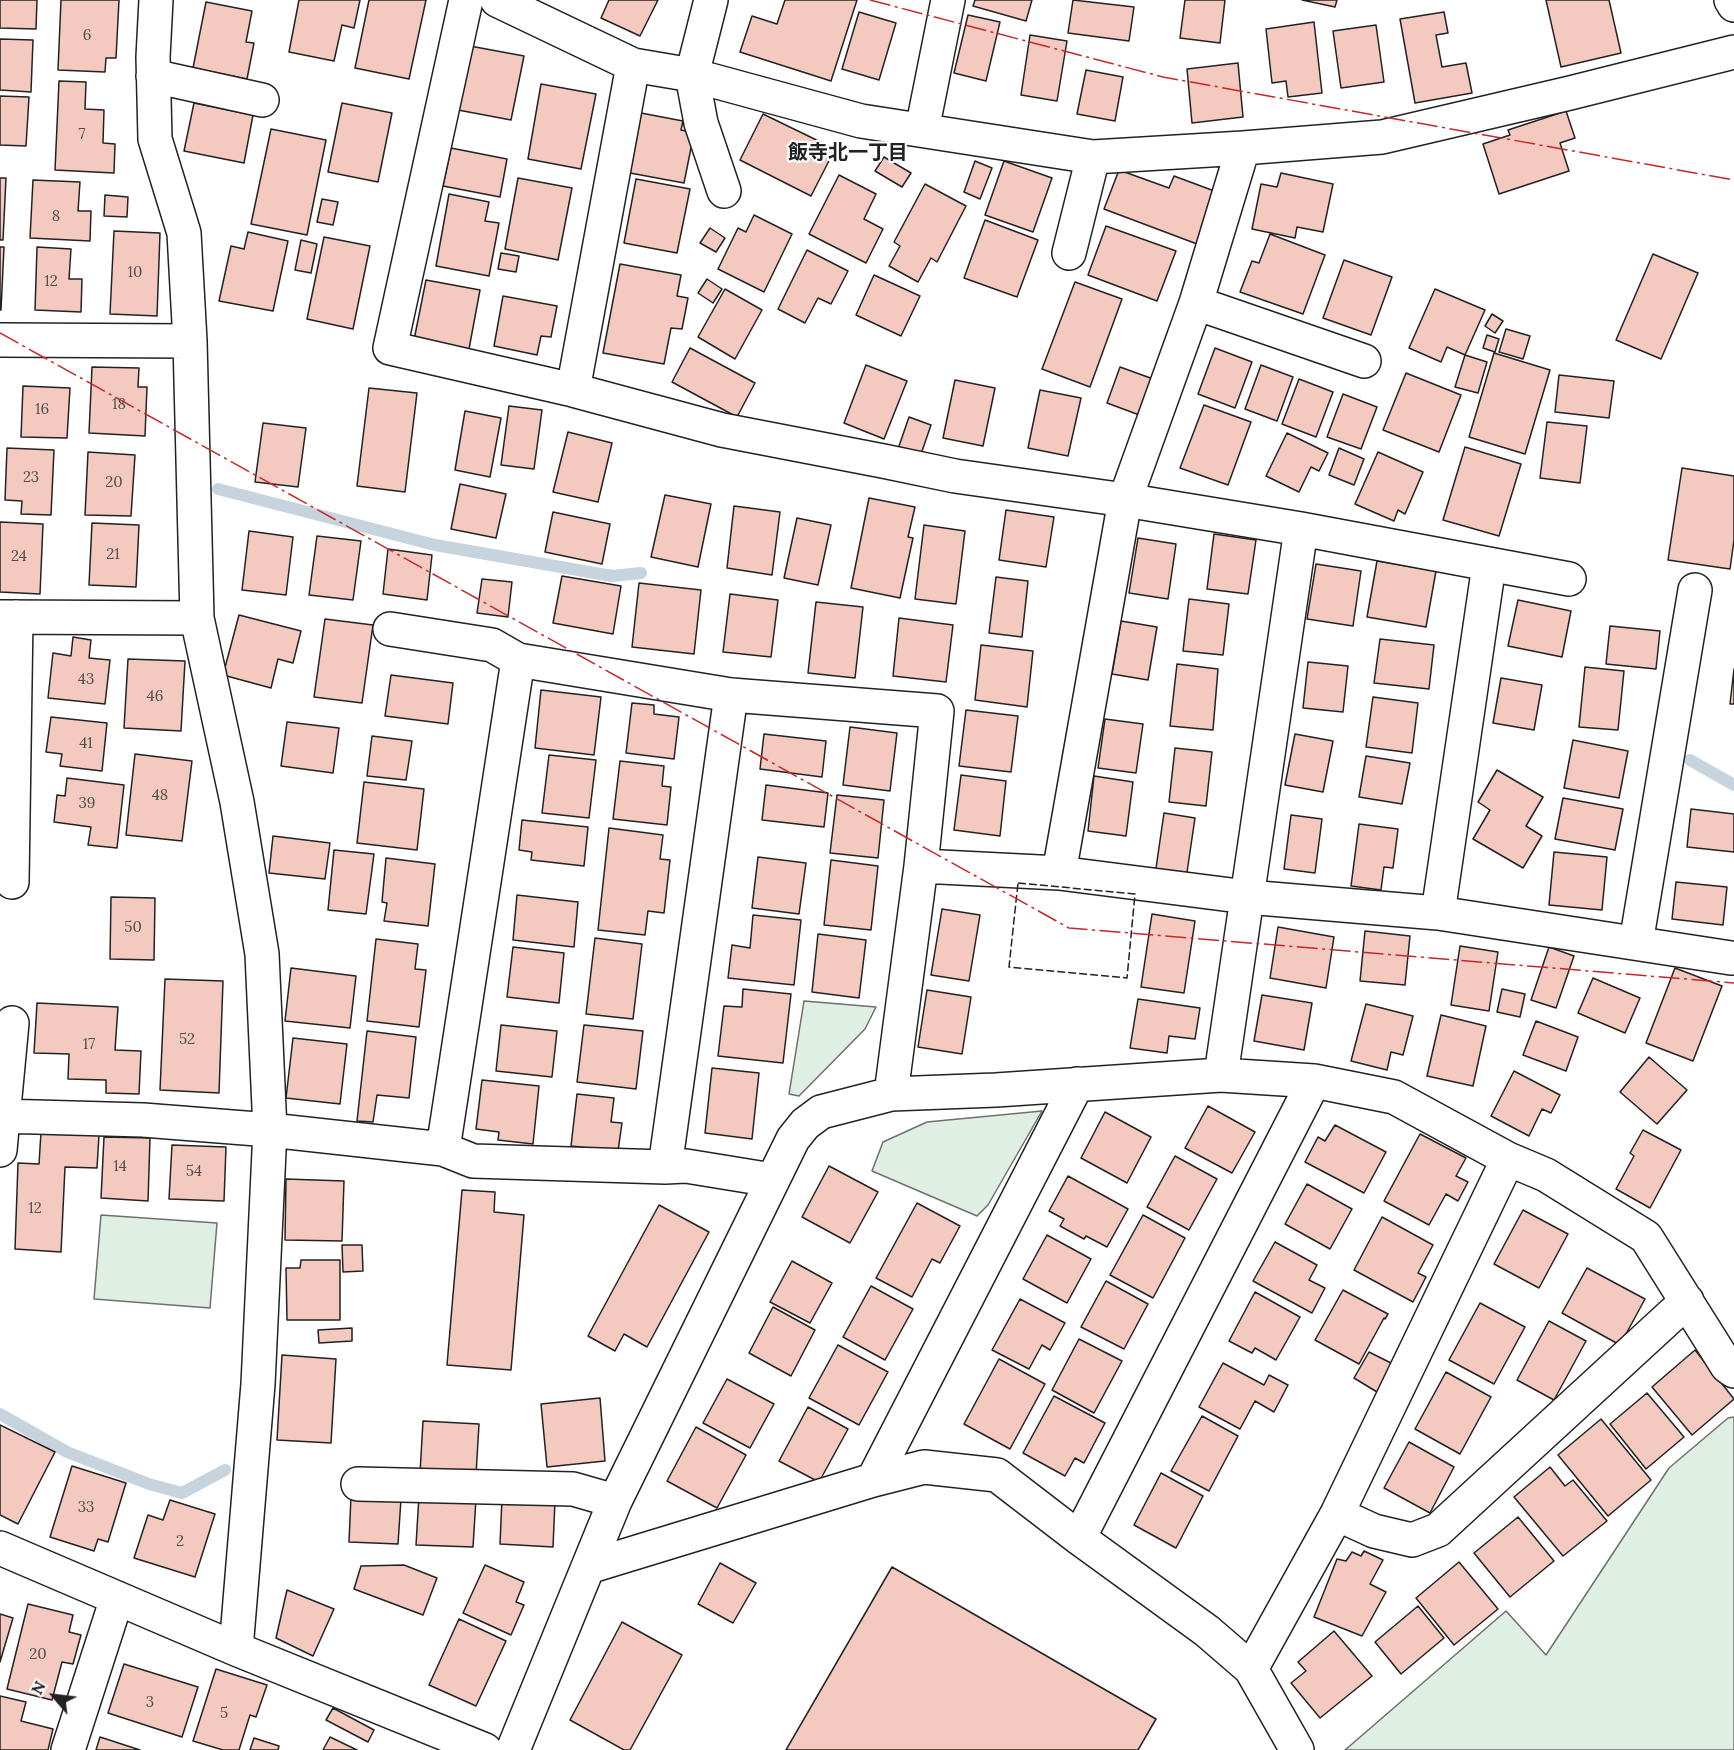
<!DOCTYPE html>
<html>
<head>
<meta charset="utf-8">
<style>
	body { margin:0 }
	#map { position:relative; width:1734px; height:1750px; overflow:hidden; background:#fff; font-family:Lora,serif }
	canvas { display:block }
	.north { position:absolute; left:24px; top:1666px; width:60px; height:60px; -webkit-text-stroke:4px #fff; paint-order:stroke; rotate:298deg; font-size:16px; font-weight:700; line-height:24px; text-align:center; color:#222 }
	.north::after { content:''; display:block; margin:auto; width:21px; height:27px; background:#222; clip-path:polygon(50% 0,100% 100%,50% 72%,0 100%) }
</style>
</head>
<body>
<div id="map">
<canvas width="1734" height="1750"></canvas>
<div class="north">N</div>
</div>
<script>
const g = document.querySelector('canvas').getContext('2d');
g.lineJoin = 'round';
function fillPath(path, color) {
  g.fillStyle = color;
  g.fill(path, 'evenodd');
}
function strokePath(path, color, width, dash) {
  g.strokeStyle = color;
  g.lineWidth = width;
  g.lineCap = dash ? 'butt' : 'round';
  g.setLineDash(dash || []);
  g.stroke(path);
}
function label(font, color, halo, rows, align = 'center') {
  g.font = font + ' Lora,"Noto Sans JP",serif';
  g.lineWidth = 4.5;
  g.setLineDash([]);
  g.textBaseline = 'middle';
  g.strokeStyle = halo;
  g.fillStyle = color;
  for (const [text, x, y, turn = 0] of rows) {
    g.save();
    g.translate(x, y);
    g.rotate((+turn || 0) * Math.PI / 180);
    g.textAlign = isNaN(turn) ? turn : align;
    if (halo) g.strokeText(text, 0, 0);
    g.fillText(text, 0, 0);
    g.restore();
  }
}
const green = new Path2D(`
	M804,1001L876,1007L865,1029L799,1096L789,1094Z
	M1042,1111L988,1205L977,1216L872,1171L883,1142L927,1122Z
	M101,1215L217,1223L210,1308L94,1299Z
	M1734,1417V1750H1345L1506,1611L1546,1655L1669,1468L1728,1418Z`);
fillPath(green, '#e0efe3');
strokePath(green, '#6f6f6f', 1.5);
strokePath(new Path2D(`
	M218,489L435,545L612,576L641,573
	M1690,760L1734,785
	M0,1414L67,1452L149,1484L182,1493L225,1470`), '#c7d3dd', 12);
const building = new Path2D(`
	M0,0H37L36,29L0,28Z
	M61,0H119L116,58H106L105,72L58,70Z
	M299,0H360L354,28L342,25L334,61L289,52Z
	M369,0H426L409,79L355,68Z
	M609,0H658L640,36L601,18Z
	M785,0H857L831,81L740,52L752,16L777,24Z
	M975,0H1032L1026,21L973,6Z
	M1073,0L1134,7L1129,41L1068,33Z
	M1185,0H1225L1220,43L1180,38Z
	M1302,0H1337L1335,7Z
	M1546,0H1609L1621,53L1561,67Z
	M206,2L252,11L246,42L254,43L247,79L193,68Z
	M859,12L896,23L879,80L842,69Z
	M1444,12L1448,33L1436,35L1442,67L1466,63L1472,93L1415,103L1400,19Z
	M968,15L1000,22L986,81L954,73Z
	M1314,22L1322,93L1288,97L1286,81L1272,83L1266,29Z
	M1376,25L1384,82L1341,88L1333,31Z
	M1030,35L1067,41L1057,101L1021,95Z
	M0,39L33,40L31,92L0,90Z
	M470,46L524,56L511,120L458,110Z
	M1238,63L1243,117L1192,123L1187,69Z
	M1086,70L1123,77L1115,121L1077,114Z
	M59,81L86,82L85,109L104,110L103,143L115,144L114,173L55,170Z
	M541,84L596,94L581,169L528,159Z
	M0,96L29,97L26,146L0,145Z
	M194,103L253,115L244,163L184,151Z
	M342,103L392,113L378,182L328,172Z
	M1566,111L1575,138L1560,143L1569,171L1499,194L1483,144L1510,135L1508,130Z
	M641,113L683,121L681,130L694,133L684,183L630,173Z
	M763,114L835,149L811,196L740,160Z
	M271,129L326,140L307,235L251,224Z
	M451,148L507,159L500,197L443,186Z
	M884,157L911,173L902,187L875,171Z
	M975,161L992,168L980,199L964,192Z
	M1004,161L1052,178L1033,232L985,215Z
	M1119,170L1169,188L1174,176L1217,192L1197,244L1104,209Z
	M1281,173L1333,184L1323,232L1297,227L1295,238L1252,229L1261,184L1277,187Z
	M839,175L876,194L864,219L883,229L866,263L809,234Z
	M0,178H6L3,240H0Z
	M518,178L572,188L558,260L505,249Z
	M636,179L690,189L677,253L624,243Z
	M33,180L80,182L78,211H91L90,241L30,238Z
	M925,184L966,206L937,262L931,258L918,282L889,266L900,246L894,242Z
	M449,194L489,202L485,221L499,223L489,276L436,266Z
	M105,195L128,197L127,217L104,216Z
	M322,199L338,202L333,225L317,222Z
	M754,215L792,234L764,292L718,269L738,228L746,232Z
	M985,220L1038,240L1017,297L964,278Z
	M1106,226L1176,251L1157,301L1088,275Z
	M710,228L725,238L716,252L700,243Z
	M114,231L160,233L157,316L110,314Z
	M248,232L288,241L273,311L219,301L231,246L244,249Z
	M1270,234L1325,255L1303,314L1240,292L1252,261L1259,263Z
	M324,237L370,246L353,329L307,319Z
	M301,240L317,244L311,273L295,270Z
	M0,247H4L1,310H0Z
	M37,247L71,249L69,279H82L81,312L35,310Z
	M807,250L848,271L831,304L818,298L805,323L778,309Z
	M501,253L519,256L516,272L498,269Z
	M1653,254L1698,273L1661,359L1616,340Z
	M1344,260L1392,277L1371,335L1323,318Z
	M620,264L681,275L677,296L688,298L682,329L671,328L664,364L603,353Z
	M874,275L920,296L901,336L856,315Z
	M707,279L722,289L713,303L698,293Z
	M426,280L480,290L469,349L414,340Z
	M1075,282L1122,299L1090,387L1042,369Z
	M725,289L762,310L735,359L698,337Z
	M1435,289L1485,310L1465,355L1447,347L1441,362L1409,348Z
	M503,296L557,306L551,337L541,336L537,355L494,346Z
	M1492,314L1503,321L1495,333L1485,326Z
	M1506,329L1530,336L1523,359L1499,352Z
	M1487,335L1499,339L1495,352L1483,348Z
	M690,348L755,383L737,417L672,382Z
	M1215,348L1252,362L1235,408L1198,394Z
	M1494,353L1550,370L1525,454L1469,437Z
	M1465,355L1487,362L1478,393L1455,387Z
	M866,365L907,381L884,439L844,423Z
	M1261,365L1293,377L1277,421L1245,409Z
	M92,367L139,368L138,387H147L145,436L89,433Z
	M1120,367L1156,380L1142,416L1107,403Z
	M1406,373L1461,395L1439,452L1383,430Z
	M1559,375L1614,381L1609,418L1555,412Z
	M1299,379L1333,392L1316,437L1282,424Z
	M955,380L995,388L983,446L943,438Z
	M23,386L70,388L67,438L21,437Z
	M369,388L417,393L405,492L357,486Z
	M1040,390L1081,398L1068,456L1028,448Z
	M1343,394L1377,407L1361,449L1327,437Z
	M1204,405L1251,422L1228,485L1180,468Z
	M509,406L542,410L534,469L501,465Z
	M465,411L501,418L490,477L455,470Z
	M909,417L931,425L920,457L898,449Z
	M1547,422L1587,426L1580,483L1540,478Z
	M263,423L306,428L298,487L255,482Z
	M568,432L612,443L598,502L553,492Z
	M1287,433L1328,453L1319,471L1311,467L1299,492L1266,476Z
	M1465,447L1521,464L1499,536L1443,520Z
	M7,448L54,450L51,515L21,514L22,501L5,500Z
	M1339,448L1364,459L1354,485L1329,475Z
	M88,452L135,455L131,516L85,515Z
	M1378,452L1423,472L1405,514L1398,510L1394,521L1355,504Z
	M1682,468L1734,476V540L1730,569L1668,560Z
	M460,484L506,494L496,538L451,529Z
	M665,495L711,504L698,567L651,557Z
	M869,498L915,507L908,537L913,538L900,598L851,588Z
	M734,506L780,512L772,575L727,568Z
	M1006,510L1054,517L1046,567L999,560Z
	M553,512L610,524L602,564L545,552Z
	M797,518L831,525L818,585L784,578Z
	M0,522L43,524L40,594L0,592Z
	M92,523L139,525L136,587L89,585Z
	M924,525L965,531L956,604L915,599Z
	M249,531L293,537L286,595L242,590Z
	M1214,534L1256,540L1248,594L1207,589Z
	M317,536L361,541L353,600L309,595Z
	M1138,538L1176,544L1168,599L1129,593Z
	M388,549L432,555L427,600L383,594Z
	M1377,561L1436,571L1426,627L1367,617Z
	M1316,564L1361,571L1353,626L1307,619Z
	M562,576L621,586L613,634L553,623Z
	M996,577L1028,581L1022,637L989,633Z
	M482,579L512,582L508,617L477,613Z
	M639,583L701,590L694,654L632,647Z
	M730,594L778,600L771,657L723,652Z
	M1189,599L1229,604L1223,655L1183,651Z
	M1518,600L1571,611L1562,657L1508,646Z
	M816,602L863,607L855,678L808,673Z
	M239,615L301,631L293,663L278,659L271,688L223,675Z
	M899,618L953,625L946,682L893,676Z
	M325,619L373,625L362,703L314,697Z
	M1121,621L1157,627L1148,680L1112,674Z
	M1610,626L1660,631L1656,669L1606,664Z
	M73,637L91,640L89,658L110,660L105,704L48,698L53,653L71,656Z
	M1380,639L1434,645L1429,689L1374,683Z
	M981,645L1033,651L1027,707L975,700Z
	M128,659L185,661L181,731L124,728Z
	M1308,662L1348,666L1343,712L1303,708Z
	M1177,664L1218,669L1213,730L1170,726Z
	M1585,667L1624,671L1618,730L1579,727Z
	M1734,669V704H1730Z
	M391,675L453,683L448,724L385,716Z
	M1501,678L1542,685L1534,730L1493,723Z
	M541,690L601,697L594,755L535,748Z
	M1373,697L1418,703L1412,753L1366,747Z
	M632,703L654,705V714L679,717L674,759L626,753Z
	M966,710L1018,716L1011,772L959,766Z
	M51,717L107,723L102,771L60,766L62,754L46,752Z
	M1105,719L1143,724L1136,773L1098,768Z
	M287,722L339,728L333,773L281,766Z
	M850,727L897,733L890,791L843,785Z
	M764,734L826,741L822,777L760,769Z
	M1295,734L1333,741L1323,792L1285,785Z
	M372,736L412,741L406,780L367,776Z
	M1573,740L1628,751L1619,798L1564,788Z
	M1175,748L1212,752L1206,806L1169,802Z
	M135,754L192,761L182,841L126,835Z
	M549,755L596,760L589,818L542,813Z
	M1366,756L1410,763L1402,804L1359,797Z
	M620,761L664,766L662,786L671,787L667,825L613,819Z
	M1497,770L1543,797L1526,826L1542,836L1523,868L1473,839L1490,810L1478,802Z
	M961,775L1006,781L1000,836L954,830Z
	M1094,776L1133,782L1126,836L1088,831Z
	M67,778L124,785L117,848L88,845L91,827L54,822L57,795L65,796Z
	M364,782L424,789L417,850L357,843Z
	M766,785L828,793L824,827L762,820Z
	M837,795L884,800L878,858L830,853Z
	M1563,798L1623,809L1615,850L1555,839Z
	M1691,809L1734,814V852L1687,847Z
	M1164,813L1195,818L1186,879L1155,875Z
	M1291,815L1322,819L1315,873L1284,869Z
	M522,820L588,827L584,866L531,860L532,852L519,850Z
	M1359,824L1398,829L1393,868L1384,867L1381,890L1351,886Z
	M609,828L663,835L660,859L670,860L664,913L648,911L645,935L598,930Z
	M273,836L330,843L325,879L269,873Z
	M334,850L374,854L366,914L328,910Z
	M1554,852L1607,857L1602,910L1549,905Z
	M758,857L806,863L799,914L752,908Z
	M386,858L435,864L428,926L384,921L387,903L382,902Z
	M831,860L878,866L871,930L824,925Z
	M1676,882L1727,887L1723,925L1672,919Z
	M517,895L578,902L574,947L513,940Z
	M111,897L155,898L154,960L110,959Z
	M942,909L980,915L969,981L931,975Z
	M1152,914L1195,921L1184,993L1141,987Z
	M753,915L801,920L794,985L728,978L732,945L750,948Z
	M1278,927L1334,937L1326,988L1270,978Z
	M1365,931L1410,936L1405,985L1360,981Z
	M818,934L866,940L859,998L812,992Z
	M595,938L642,944L633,1019L586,1014Z
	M376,939L418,944L415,969L426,970L419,1027L367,1021Z
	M1460,946L1498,952L1489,1011L1451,1005Z
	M513,947L564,953L559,1003L507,997Z
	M1549,947L1574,956L1556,1008L1531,1000Z
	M291,968L356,976L350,1028L285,1021Z
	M1675,968L1722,986L1693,1061L1646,1043Z
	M1593,978L1640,998L1625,1033L1578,1013Z
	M165,979L223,981L219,1093L160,1090Z
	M743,989L791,994L783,1063L718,1056L724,1006L742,1007Z
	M1502,989L1525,994L1520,1017L1497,1012Z
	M927,990L971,997L962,1054L918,1047Z
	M1262,995L1312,1003L1304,1050L1254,1041Z
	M1138,999L1200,1008L1195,1039L1169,1036L1167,1053L1130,1048Z
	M37,1003L118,1007L115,1050L141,1051L139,1094L106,1093V1080L68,1079L69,1054L34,1053Z
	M1366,1004L1413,1016L1403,1055L1391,1052L1387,1070L1351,1061Z
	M1441,1015L1486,1026L1473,1086L1427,1076Z
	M1536,1021L1578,1037L1566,1071L1523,1055Z
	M501,1025L557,1031L552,1077L496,1071Z
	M584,1025L643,1031L636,1089L577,1082Z
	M367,1031L416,1037L409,1098L377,1095L373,1122L357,1121Z
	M293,1038L347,1044L340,1104L286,1098Z
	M1649,1057L1687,1090L1657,1124L1620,1092Z
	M712,1068L759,1073L752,1139L705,1133Z
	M1514,1071L1560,1095L1551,1113L1542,1109L1529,1136L1491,1116Z
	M482,1080L539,1086L533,1144L498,1140L499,1132L476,1129Z
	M577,1094L614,1098L611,1122L622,1123L618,1151L571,1146Z
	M1208,1106L1255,1132L1232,1173L1185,1148Z
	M1105,1112L1151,1137L1127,1183L1081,1158Z
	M1335,1125L1386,1152L1364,1193L1305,1162L1318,1137L1325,1141Z
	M1643,1130L1681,1150L1650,1208L1616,1189L1634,1156L1630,1153Z
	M41,1132L99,1135L97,1168L65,1167L61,1252L15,1249L18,1163L39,1164Z
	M1420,1134L1466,1158L1456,1176L1468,1182L1458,1201L1446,1194L1429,1225L1384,1201Z
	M104,1137L150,1138L148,1201L101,1198Z
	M172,1145L226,1147L224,1201L169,1199Z
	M1175,1156L1217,1179L1189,1230L1147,1207Z
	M829,1166L878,1192L850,1243L802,1217Z
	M1068,1176L1128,1209L1107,1247L1086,1236L1084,1239L1060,1226L1064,1219L1049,1211Z
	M286,1179L344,1181L342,1241L285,1240Z
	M1307,1184L1352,1209L1330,1249L1285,1224Z
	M462,1190L495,1192L494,1212L524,1215L511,1370L447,1365Z
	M917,1203L960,1226L940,1263L932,1259L912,1297L876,1278Z
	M659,1205L709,1232L647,1347L624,1334L615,1351L588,1336Z
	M1523,1210L1568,1234L1539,1288L1494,1264Z
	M1143,1215L1185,1238L1153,1298L1110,1275Z
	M1382,1217L1433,1245L1418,1273L1426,1277L1413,1302L1354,1270Z
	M1047,1235L1091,1259L1067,1303L1023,1279Z
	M1275,1242L1317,1265L1309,1280L1325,1288L1312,1313L1253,1281Z
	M342,1245H362L363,1271L343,1272Z
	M301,1260H340V1320H287L286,1268H300Z
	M792,1261L832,1283L810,1323L770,1302Z
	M1587,1268L1645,1299L1620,1345L1562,1313Z
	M1106,1281L1148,1304L1124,1349L1081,1327Z
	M871,1286L913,1309L885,1360L843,1337Z
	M1343,1290L1388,1314L1385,1319L1384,1318L1359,1364L1315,1340Z
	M1255,1292L1300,1317L1276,1360L1255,1348L1252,1353L1229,1341Z
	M1020,1299L1065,1323L1050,1350L1042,1345L1029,1369L992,1350Z
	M1480,1303L1525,1327L1494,1384L1449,1360Z
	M773,1307L815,1330L791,1376L749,1353Z
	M1549,1321L1586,1341L1554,1400L1517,1380Z
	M352,1328V1341L319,1343L318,1330Z
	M1079,1339L1122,1361L1094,1413L1052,1390Z
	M838,1345L888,1372L859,1425L809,1398Z
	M1695,1350L1734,1399L1692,1435L1652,1387Z
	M1369,1352L1393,1364L1377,1392L1354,1378Z
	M282,1355L336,1359L331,1443L277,1440Z
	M999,1359L1045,1384L1010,1449L964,1424Z
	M1223,1363L1264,1385L1269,1375L1288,1385L1274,1412L1255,1401L1240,1429L1199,1407Z
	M1446,1372L1491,1397L1460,1454L1415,1429Z
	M727,1379L774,1404L750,1448L703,1423Z
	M1647,1393L1684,1437L1646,1469L1610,1424Z
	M1054,1396L1105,1423L1084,1463L1075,1458L1065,1476L1023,1453Z
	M600,1398L605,1461L547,1467L541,1404Z
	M808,1407L848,1429L819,1482L779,1461Z
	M1202,1416L1238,1436L1209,1491L1171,1471Z
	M1601,1419L1651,1480L1608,1516L1558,1455Z
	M423,1421L479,1424L476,1475L420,1473Z
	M0,1425L55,1452L18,1524L0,1515Z
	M696,1427L746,1455L717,1508L667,1481Z
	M1409,1442L1454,1467L1430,1513L1384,1488Z
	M72,1466L126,1483L108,1542L98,1539L94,1551L50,1537Z
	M1550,1467L1565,1486L1573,1480L1607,1521L1563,1556L1514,1497Z
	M1161,1473L1203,1496L1176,1548L1134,1525Z
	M351,1496L401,1499L398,1544L349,1542Z
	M419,1496L476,1499L473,1547L416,1545Z
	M502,1498L555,1501L553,1547L500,1544Z
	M170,1500L215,1514L195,1577L134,1558L148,1515L163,1520Z
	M1518,1517L1554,1561L1510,1597L1474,1553Z
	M1364,1551L1383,1560L1370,1584L1386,1592L1362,1636L1314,1617L1337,1559L1346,1561L1352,1552L1361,1556Z
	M1459,1562L1498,1609L1454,1645L1416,1598Z
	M720,1563L756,1583L733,1623L698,1604Z
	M404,1565L437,1578L423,1615L354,1589L361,1566Z
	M485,1565L524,1582L516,1602L524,1605L511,1635L463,1613Z
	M892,1567L1156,1719L1138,1750H786Z
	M287,1590L334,1609L313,1656L276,1638Z
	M28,1604L73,1615L69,1632L81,1635L73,1664L62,1662L52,1700L7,1689Z
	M1418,1606L1444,1638L1401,1674L1375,1642Z
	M0,1614L13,1618L0,1662Z
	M459,1619L506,1641L476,1706L429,1685Z
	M622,1622L682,1655L630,1750H624L570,1720Z
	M1334,1631L1372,1676L1320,1718L1291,1683L1306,1671L1298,1662Z
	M124,1664L198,1687L182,1737L108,1713Z
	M216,1669L267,1685L256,1717L250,1715L239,1750H223L193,1741Z
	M0,1696L26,1702L21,1721L53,1729L48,1750H0Z
	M333,1708L374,1730L368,1742L326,1720Z
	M100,1737L140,1750H96Z
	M330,1737L357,1750H323Z
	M254,1738L279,1746L278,1750H250Z`);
fillPath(building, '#f3c9c0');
strokePath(building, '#222', 1.5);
const minor = new Path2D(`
	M156,0L153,57L155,139L184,233L190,341L197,618L237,802L262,954L270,1130L258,1384L236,1649
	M466,0L390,348L573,390L722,430L883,461L955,476L1125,500L1301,529L1569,579
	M497,0L633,65L692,75L861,121L1093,157L1243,148L1382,137L1570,93L1734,52
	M711,0L692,75L701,123L724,191
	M1731,0L1734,5
	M153,76L262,100
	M922,130L948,0
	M1069,253L1093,157
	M1196,303L1364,361
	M0,340L190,341
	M573,390L633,65
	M0,617L197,618
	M390,629L492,645L518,660
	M921,866L1059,873L1125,500L1196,303L1243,148
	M1059,873L1247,897L1438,913L1731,958
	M12,882L16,617
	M1438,913L1489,565
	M1636,943L1695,590
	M1221,1075L1301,529
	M0,1116L143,1120L270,1130L443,1149L473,1161L665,1167L686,1166L772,1180
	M443,1149L518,660L731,695L937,711L921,866L891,1094
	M0,1150L12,1023
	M665,1167L731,695
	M873,1480L1077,1084
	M358,1484L573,1489L615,1501
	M1337,1514L1374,1531L1412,1540L1438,1530L1687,1301
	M1079,1538L1314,1081
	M0,1548L236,1649L485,1750
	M588,1567L873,1480L924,1467L997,1475L1079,1538L1207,1631L1251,1669L1337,1514L1508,1159
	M1251,1669L1297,1750
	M68,1750L117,1598
	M513,1750L615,1501L793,1139L805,1124L821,1112L891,1094L996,1090L1221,1075L1314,1081L1394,1097L1508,1159L1546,1175L1646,1237L1727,1366L1734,1371`);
strokePath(minor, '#222', 36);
strokePath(minor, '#fff', 33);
strokePath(new Path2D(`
	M1018,883L1135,894L1127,978L1009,967Z`), '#222', 1.5, [8, 3]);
strokePath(new Path2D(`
	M870,0L1163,77L1734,180
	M0,333L1069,928L1734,983`), '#c62828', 1.5, [21, 4.5, 3, 4.5]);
label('15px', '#564c4a', null, [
	["6",87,36],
	["7",82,135],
	["8",56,217],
	["10",135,273],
	["12",51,282],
	["18",119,405],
	["16",42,410],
	["23",31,478],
	["20",114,483],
	["21",113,555],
	["24",19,557],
	["43",86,680],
	["46",155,697],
	["41",86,744],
	["48",160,796],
	["39",87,804],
	["50",133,928],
	["52",187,1040],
	["17",89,1045],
	["14",120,1167],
	["54",194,1172],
	["12",35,1209],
	["33",86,1508],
	["2",180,1542],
	["20",38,1655],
	["3",150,1703],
	["5",224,1714]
]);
label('bold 20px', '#222', '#fff', [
	["飯寺北一丁目",848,153]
]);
</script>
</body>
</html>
